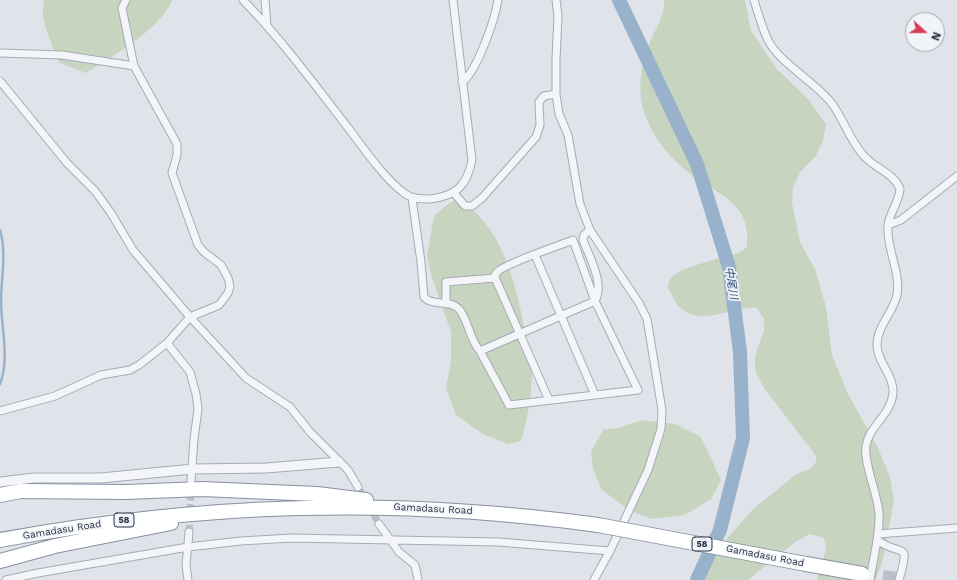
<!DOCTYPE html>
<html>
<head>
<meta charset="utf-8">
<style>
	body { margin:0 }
	#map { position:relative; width:957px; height:580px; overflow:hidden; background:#e0e4ea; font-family:"Work Sans",sans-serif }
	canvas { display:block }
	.north { position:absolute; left:905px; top:12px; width:40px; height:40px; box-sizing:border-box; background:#f0f3f7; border:1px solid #a0a6af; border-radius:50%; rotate:111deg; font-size:11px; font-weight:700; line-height:16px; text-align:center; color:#273242 }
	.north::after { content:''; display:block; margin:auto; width:14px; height:18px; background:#d63d57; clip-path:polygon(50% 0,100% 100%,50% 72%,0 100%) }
</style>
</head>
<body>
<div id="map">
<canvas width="957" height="580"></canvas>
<div class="north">N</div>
</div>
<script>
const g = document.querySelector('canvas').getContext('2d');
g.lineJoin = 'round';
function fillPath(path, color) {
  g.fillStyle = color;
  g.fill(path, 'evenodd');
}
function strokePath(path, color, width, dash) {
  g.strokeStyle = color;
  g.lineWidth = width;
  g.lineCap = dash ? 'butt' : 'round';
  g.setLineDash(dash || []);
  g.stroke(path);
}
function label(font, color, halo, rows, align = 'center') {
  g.font = font + ' "Work Sans","Noto Sans JP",sans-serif';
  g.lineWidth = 3.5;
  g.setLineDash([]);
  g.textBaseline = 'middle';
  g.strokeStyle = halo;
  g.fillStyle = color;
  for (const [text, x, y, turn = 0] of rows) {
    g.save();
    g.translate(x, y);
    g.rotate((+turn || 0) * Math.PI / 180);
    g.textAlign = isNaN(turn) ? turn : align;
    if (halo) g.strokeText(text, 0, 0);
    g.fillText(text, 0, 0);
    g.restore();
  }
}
fillPath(new Path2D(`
	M44,0H172C162,28 111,57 86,73L60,63C52,44 39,20 44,0Z
	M664,0H745L751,31L777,69L808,99L826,124L823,141L815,157L801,171L793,187L792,203L800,242L815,269L826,307L832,355L847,392L878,448L890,477L894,501L882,563L875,580H817L826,549L824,538L810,534L795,542L748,580H693L700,569L754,508L797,474L811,468L816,462V456L764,388L755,370V356L764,330V319L757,308C731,306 702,328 679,307C675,302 671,294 668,288C668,285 669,281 670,279C677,267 727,257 741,252L747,247C752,202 717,195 688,172C672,160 656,141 648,122C635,95 640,64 652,37C658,25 665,14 664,0Z
	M458,199C503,226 515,282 525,330C527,342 532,357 532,369C532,394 528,417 521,441L508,444L483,434L456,415L446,388L451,361V332L431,275L427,256L434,216L448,204Z
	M642,420L675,424L701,437L721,480L711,499L685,515L651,519L629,510L602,490L593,469L591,452L603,430L618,428Z`), '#c6d4c0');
strokePath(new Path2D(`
	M0,230C7,253 1,278 1,301C1,328 10,358 0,384`), '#99b2cc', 2.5);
strokePath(new Path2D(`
	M619,0L697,164L729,267L740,352L743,438L720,530L697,580`), '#99b2cc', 14);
strokePath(new Path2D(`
	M358,487L379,524
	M189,532L191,488`), '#bbc0c8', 7, [7, 3.5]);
strokePath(new Path2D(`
	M862,574L903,580`), '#bbc0c8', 14, [14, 7]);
const minor = new Path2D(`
	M243,0C282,40 315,85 349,129C364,149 384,178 404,193C412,199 420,199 430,199C456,196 467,186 472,160L453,0
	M265,0L267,26
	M556,0L558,16L556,59V94L559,114L568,135L580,204L590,230L639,303L647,319L662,410L661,429L648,470L610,551L594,580
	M754,0C758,13 762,28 768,40C780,64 816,82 833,105C844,121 850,140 863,155C874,168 894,173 900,189C899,203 889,213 888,226C886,249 901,271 897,295C893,313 877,326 877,345C877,362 894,375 893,393C891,415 869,426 866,446C863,461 878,495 879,514C880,537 873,558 870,580
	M0,53L62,55L134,66
	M0,81L67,163L95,191L111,213L133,250L190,317L246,378L290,407L310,432L348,470L358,487
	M462,82C477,72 495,19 498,0
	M454,193L465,206H472L482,198L536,137L540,125L539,102L544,96L556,94
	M412,198L421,262L424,297C433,307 450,299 459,309C469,321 469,339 480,351L509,405L638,390L595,301L573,240C558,246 506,263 497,272C495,274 495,277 496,280L549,400
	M888,225L901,220L957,176
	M535,255L595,395
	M446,304V282L495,278
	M167,343L190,372L196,394L198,409L194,439L191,481
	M480,351L595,301C605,284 589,256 583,240L584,235L590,230
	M0,411L55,396L101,375L130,370L139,365L167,343L190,317L219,305L228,293L230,286L228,278L221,265L204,252L198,245L172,173L177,155V144L134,66L122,8L126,0
	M379,524L399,552L415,565L418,580
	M878,534L957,528
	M877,540C902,558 911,539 899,580
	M6,580L38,573L188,547L241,541L291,538L498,542L610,551
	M188,580L186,565L189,532`);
const tertiary = new Path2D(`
	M0,482L34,478H101L193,469L266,468L339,462`);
const motorway = new Path2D(`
	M0,495L21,491L126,492L202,489L317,494L366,500
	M0,540C201,503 395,497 598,525
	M0,561L55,546L171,523
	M806,564L862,574`);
strokePath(minor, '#a5abb4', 9);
strokePath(tertiary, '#a5abb4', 11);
strokePath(motorway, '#8691a1', 16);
strokePath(minor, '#f3f5f8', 7);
strokePath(tertiary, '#f3f5f8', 9);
strokePath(motorway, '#fff', 14);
const motorwayBridge = new Path2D(`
	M598,525L806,564`);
strokePath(motorwayBridge, '#8691a1', 16, []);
strokePath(motorwayBridge, '#fff', 14);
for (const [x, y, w] of [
	[124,520,20],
	[702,544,20]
]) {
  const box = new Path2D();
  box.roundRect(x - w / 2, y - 7, w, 14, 3);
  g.fillStyle = '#f0f3f7';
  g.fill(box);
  strokePath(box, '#273242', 1);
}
label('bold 9px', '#273242', null, [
	["58",124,520],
	["58",702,544]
]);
label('10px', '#273242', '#f0f3f7', [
	["Gamadasu Road",433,509,3],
	["Gamadasu Road",62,530,-9],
	["Gamadasu Road",765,556,11]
]);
label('italic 11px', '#2f5179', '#f0f3f7', [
	["中尾川",731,283,81]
]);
</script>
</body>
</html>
